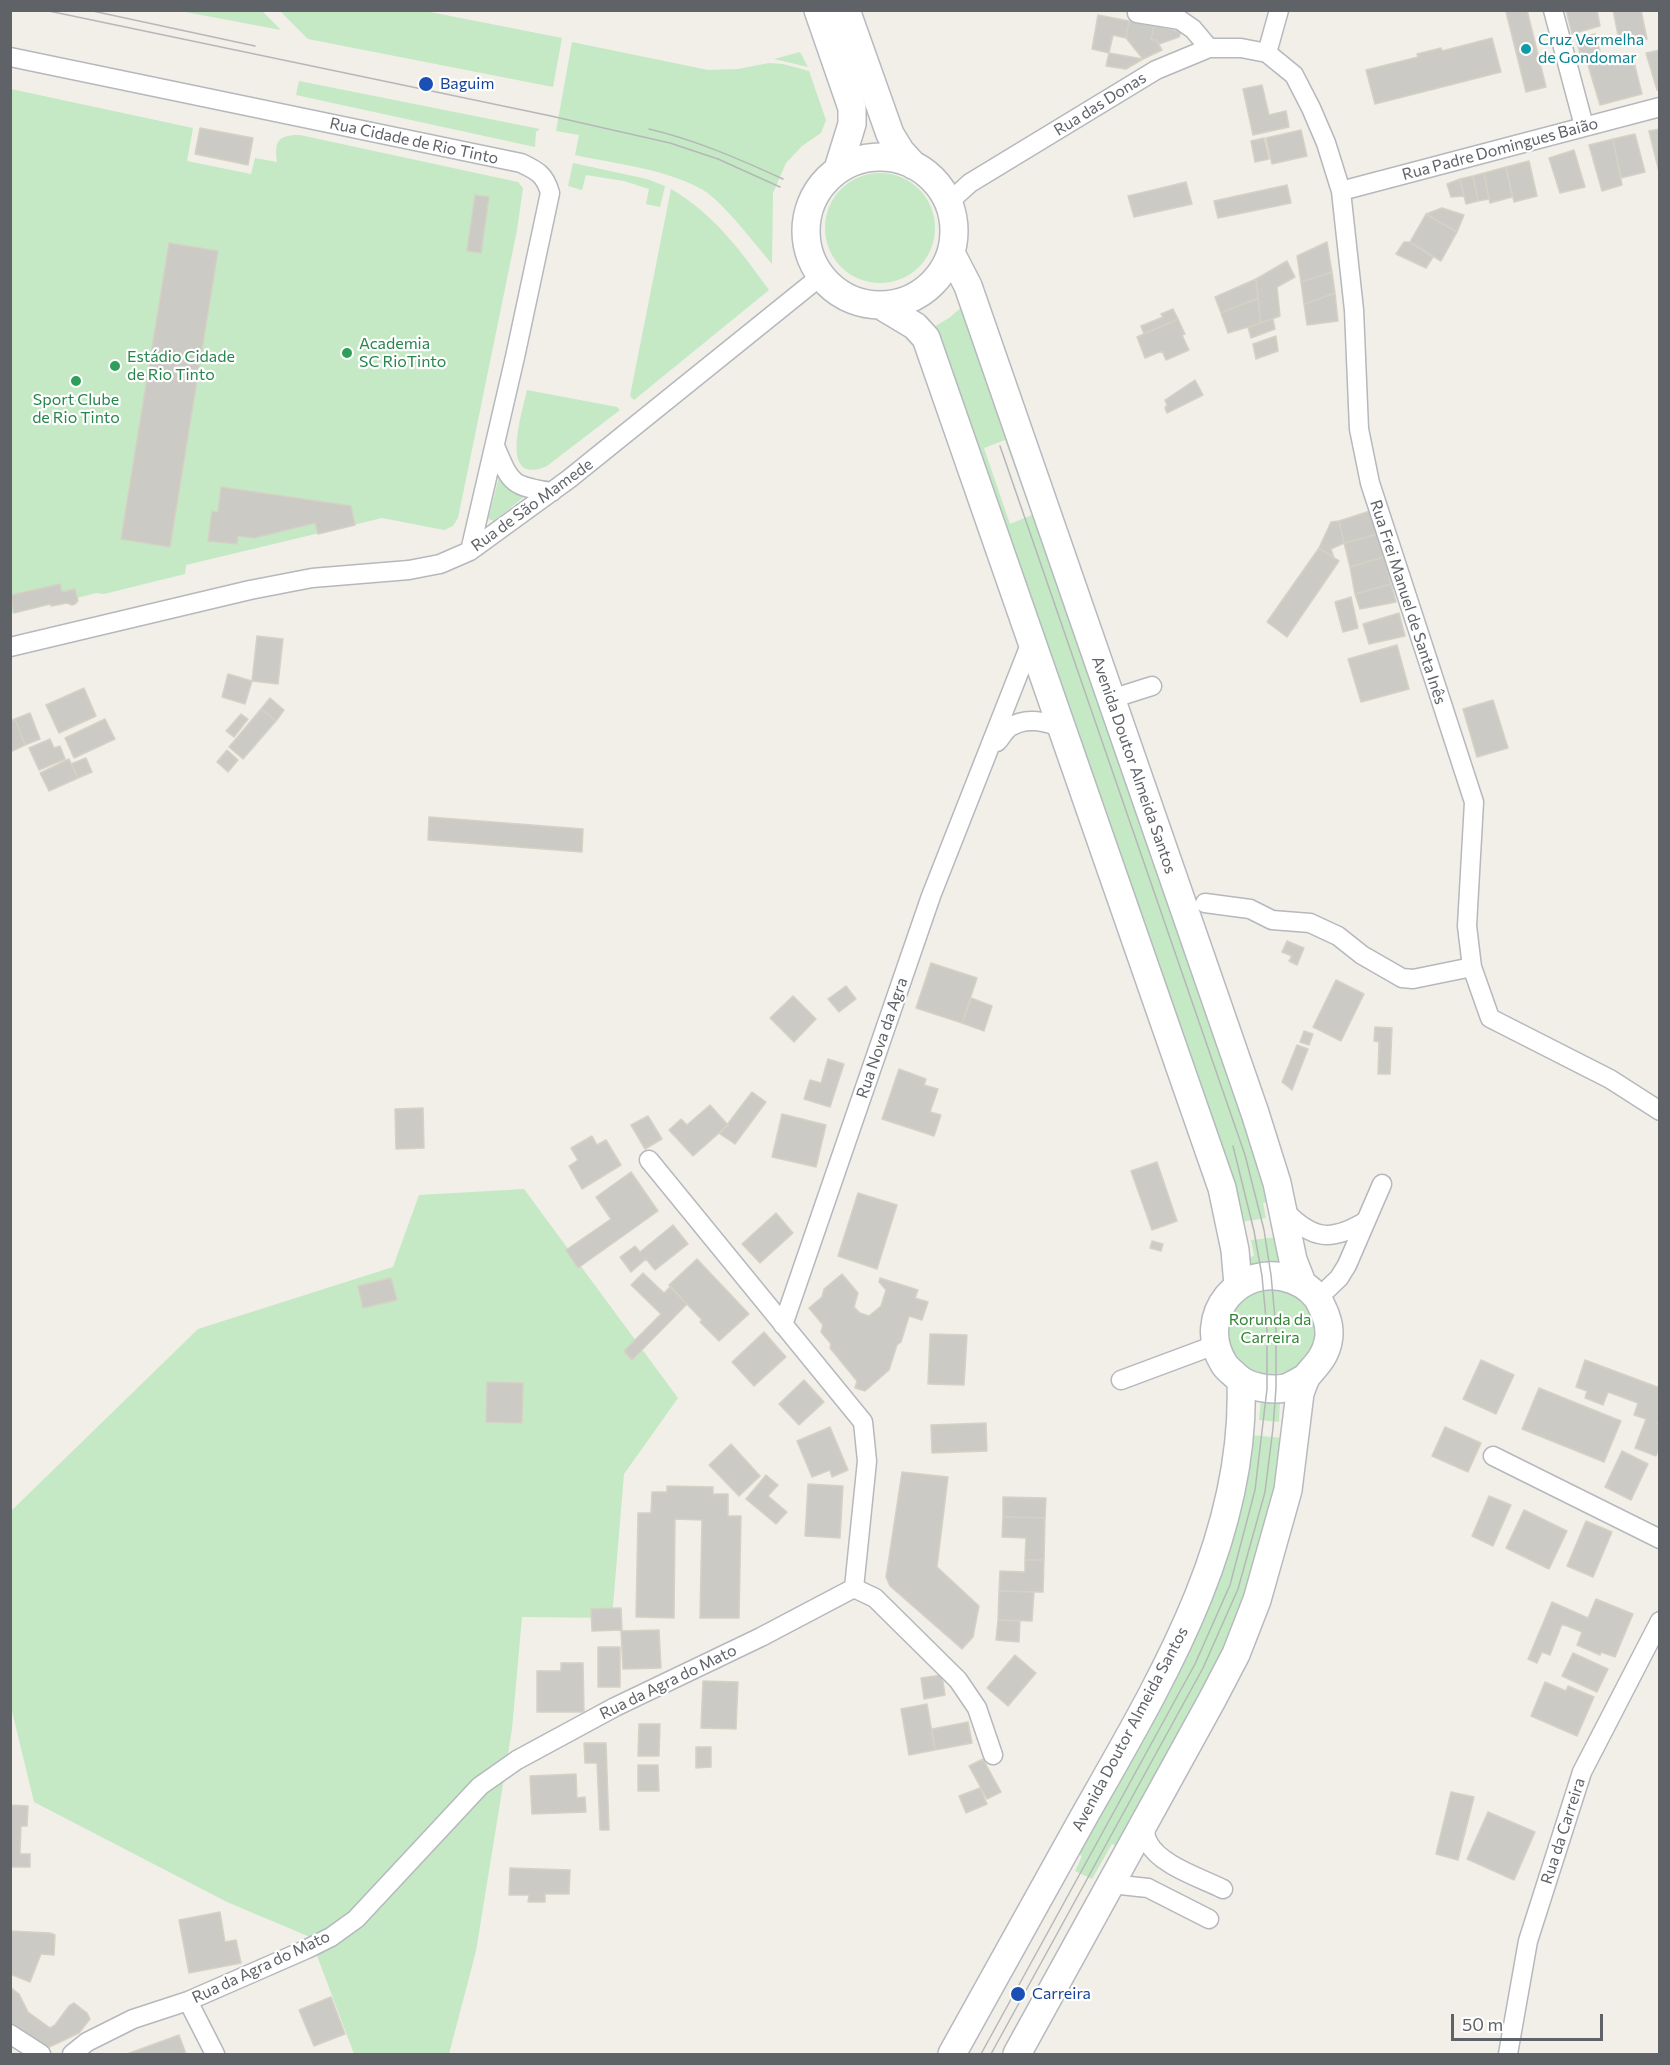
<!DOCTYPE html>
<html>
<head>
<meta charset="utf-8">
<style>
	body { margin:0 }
	#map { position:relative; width:1670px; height:2065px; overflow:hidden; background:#f1efe8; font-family:Commissioner,sans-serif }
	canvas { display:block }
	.frame { position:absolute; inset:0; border:12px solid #5f6368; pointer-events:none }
	.scale { position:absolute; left:1451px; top:2014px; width:152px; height:27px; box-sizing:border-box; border:3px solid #5f6368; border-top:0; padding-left:8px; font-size:18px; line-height:21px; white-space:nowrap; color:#5f6368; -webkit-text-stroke:4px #fff; paint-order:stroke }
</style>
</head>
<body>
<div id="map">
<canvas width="1670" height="2065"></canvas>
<div class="frame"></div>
<div class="scale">50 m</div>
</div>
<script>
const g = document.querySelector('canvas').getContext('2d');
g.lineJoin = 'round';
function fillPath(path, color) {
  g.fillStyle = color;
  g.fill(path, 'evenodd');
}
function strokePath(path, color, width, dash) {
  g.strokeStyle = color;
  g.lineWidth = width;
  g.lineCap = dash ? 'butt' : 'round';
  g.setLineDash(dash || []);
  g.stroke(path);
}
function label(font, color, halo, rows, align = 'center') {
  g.font = font + ' Commissioner,sans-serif';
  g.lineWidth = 4.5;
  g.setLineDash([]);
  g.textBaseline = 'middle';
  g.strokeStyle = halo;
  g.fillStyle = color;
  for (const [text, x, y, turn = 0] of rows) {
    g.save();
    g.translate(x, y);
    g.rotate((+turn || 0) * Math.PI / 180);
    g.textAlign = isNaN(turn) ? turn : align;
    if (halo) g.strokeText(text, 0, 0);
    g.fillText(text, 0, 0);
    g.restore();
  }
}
fillPath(new Path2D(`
	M180,11H262L281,30Z
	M280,11H425L562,38L553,87L308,39Z
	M572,42L708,70L738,69L769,63L783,64L809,71L826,120L821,133L802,146L786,163L773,193L772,264C755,244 723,202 703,190C667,169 616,164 575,155L579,135L556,131Z
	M800,52L808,67L774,59Z
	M299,81L540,129L536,132L535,147L296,95Z
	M11,89L193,128L187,161L251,174L255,158L277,162C274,141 278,135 300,135L518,182L523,188L517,230L458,518L453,526L444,530L382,518L186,565L185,574L104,594L96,593L77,598L78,601L72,605L67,603L51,606L50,604L11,613Z
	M573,163L647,179L665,186L660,207L646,204L649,189L624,181L586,175L582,190L568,186Z
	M825 228a55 55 0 1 1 110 0a55 55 0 1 1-110 0Z
	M671,189C714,214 740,250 769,290L634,400L630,396Z
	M963,306L1257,1159L1267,1202L1263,1203L1266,1218L1240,1222L1229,1177L1182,1032L1003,526L949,362L932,328L949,318ZM1005,440L1032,515L1010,524L984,448Z
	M527,390L617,407L620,410L547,466C497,488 523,410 527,390Z
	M499,477L506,483L523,493L525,496L494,521L488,519Z
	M524,1189L678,1398L624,1474L612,1618L522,1617L512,1729L476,1951L449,2054H354L310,1937L227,1902L34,1802L11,1707L10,1512L198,1329L393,1267L419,1195Z
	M1278,1237L1282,1262L1264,1261L1247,1266L1246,1258L1254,1256L1251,1240Z
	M1227 1330a44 44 0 1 1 88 0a44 44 0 1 1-88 0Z
	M1261,1400L1280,1401L1279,1422L1259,1420Z
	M1251,1435L1283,1438L1277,1492L1258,1566L1227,1649L1120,1848L1112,1844L1092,1879L1075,1871L1082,1856L1075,1852L1149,1720Z`), '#c4e9c4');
const building = new Path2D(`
	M1511,10H1527L1546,87L1526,92L1506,12Z
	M1566,10H1597L1600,26L1572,34Z
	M1613,10H1641L1647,39L1620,45Z
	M1098,15L1129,21L1126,38L1113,35L1109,53L1092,49Z
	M1129,21L1154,25L1151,40H1156L1162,50L1143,59L1126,38Z
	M1154,25L1181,32L1179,37L1159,44L1156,40H1151Z
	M1595,34L1600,51L1581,57L1576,39Z
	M1492,38L1501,72L1375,104L1366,70L1418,57L1417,54L1441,48L1442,51Z
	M1660,50V89L1657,90L1646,53Z
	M1109,53L1143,59L1126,69L1106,66Z
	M1632,54L1642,94L1600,105L1588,65Z
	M1262,85L1269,115L1286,111L1289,127L1253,135L1243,89Z
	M200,128L253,138L248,165L195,154Z
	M1660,129V172H1659L1649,131Z
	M1301,130L1307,156L1272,164L1266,138Z
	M1635,134L1645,172L1621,178L1613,139Z
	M1264,138L1269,159L1255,162L1251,141Z
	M1613,139L1622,185L1602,191L1589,145Z
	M1574,150L1585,187L1560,193L1549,158Z
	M1529,161L1537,196L1514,202L1506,167Z
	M1506,167L1512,197L1490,203L1484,173Z
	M1484,173L1489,199L1478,201L1473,176Z
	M1473,176L1478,201L1466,204L1460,179Z
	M1460,179L1464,196L1451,197L1447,184Z
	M1186,182L1192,204L1134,217L1128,196Z
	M1287,185L1291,203L1218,218L1214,201Z
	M475,195L489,197L481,253L467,251Z
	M1442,208L1464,215L1457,232L1426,214Z
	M1426,214L1457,232L1441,261L1410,242Z
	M1327,242L1332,272L1301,282L1297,256Z
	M1404,242H1410L1433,257L1426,268L1396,254Z
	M169,243L218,251L170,547L121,539Z
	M1287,261L1295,277L1277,287L1280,316L1261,323L1256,279Z
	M1332,272L1335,293L1304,304L1301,282Z
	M1256,279L1258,298L1221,313L1215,297Z
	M1335,293L1338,321L1307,325L1304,304Z
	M1258,298L1261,323L1228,333L1221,313Z
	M1173,309L1178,319L1144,334L1141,326L1163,317L1161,314Z
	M1178,319L1185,334L1182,335L1189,350L1166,360L1162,351L1145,358L1137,337Z
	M1273,319L1275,329L1251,338L1248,327Z
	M1276,336L1278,351L1256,359L1253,344Z
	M1195,380L1203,395L1167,413L1165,408L1167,405L1165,400Z
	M221,487L351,506L355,525L318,534L315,523L254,538L238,536L237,544L208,541L212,511L218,512Z
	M1370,511L1378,534L1344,543L1339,521Z
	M1339,521L1344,543L1331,549L1334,558L1319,548L1331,522Z
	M1378,534L1384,557L1350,567L1344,543Z
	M1319,548L1339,561L1287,637L1267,622Z
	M1384,557L1391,584L1355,594L1350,567Z
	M60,584L62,592L75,589L78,601L75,604L72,605L67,603L51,606L50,604L14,613L11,595Z
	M1391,584L1396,602L1360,609L1355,594Z
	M1351,597L1358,628L1343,632L1335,602Z
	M1399,613L1405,636L1369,644L1363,624Z
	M257,636L283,639L278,684L252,681Z
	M1397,645L1409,689L1361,702L1348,659Z
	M228,674L252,681L245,704L222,697Z
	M84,688L96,716L59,733L46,705Z
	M270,698L284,710L276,721L261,709Z
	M1493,700L1508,748L1477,757L1463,709Z
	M261,709L276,721L243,759L229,747Z
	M30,713L40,739L25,745L15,719Z
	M241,714L248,719L234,737L226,731Z
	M15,719L25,745L10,752V721Z
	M105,719L115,739L74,758L65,738Z
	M50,739L54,748L60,746L65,759L39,770L29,748Z
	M227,750L238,760L228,772L217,762Z
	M86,758L92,772L78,778L71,764Z
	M69,759L78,778L49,791L40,773Z
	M429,817L583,829L582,852L428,840Z
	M1287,941L1304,948L1297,965L1289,961L1292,956L1282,952Z
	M931,963L977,978L962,1023L916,1008Z
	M1336,980L1364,994L1341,1041L1313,1027Z
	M846,986L856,999L839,1012L828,999Z
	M793,996L816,1019L794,1042L770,1018Z
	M971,998L992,1006L984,1031L962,1023Z
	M1375,1027L1392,1028L1390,1074H1378L1379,1042L1374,1041Z
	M1304,1031L1313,1034L1309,1045L1300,1042Z
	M1297,1045L1308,1049L1292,1090L1282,1082Z
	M828,1059L844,1064L830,1107L804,1099L810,1080L821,1083Z
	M899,1069L926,1079L924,1085L938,1089L930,1112L941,1115L934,1136L882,1119Z
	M752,1092L766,1102L735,1144L720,1134Z
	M710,1105L728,1125L693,1156L669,1130L681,1119L687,1125Z
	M423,1108L424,1148L396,1149L395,1109Z
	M782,1114L826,1125L816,1167L772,1157Z
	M648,1116L662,1139L645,1149L631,1125Z
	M592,1136L597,1145L606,1140L621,1165L582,1189L569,1166L578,1160L571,1148Z
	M1157,1162L1177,1221L1152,1230L1131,1171Z
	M631,1172L658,1211L578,1268L566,1250L611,1219L596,1197Z
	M858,1193L897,1205L877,1269L838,1256Z
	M776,1213L793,1233L760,1263L742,1244Z
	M673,1225L688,1244L655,1270L646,1259L631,1272L620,1257L635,1246L640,1252Z
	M1152,1241L1163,1244L1161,1251L1150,1248Z
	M697,1259L749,1314L719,1341L700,1322L702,1320L669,1285Z
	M643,1273L664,1293L670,1287L687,1304L632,1360L624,1351L661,1314L631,1285Z
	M842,1274L858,1293L854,1307L860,1313L869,1316L881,1306L886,1290L879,1282L880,1278L918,1290L915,1298L928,1302L922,1320L909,1316L901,1342L897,1345L889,1370L865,1391L855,1388L857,1381L830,1348L831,1344L821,1332L823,1325L809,1308L822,1297L824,1289Z
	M391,1278L397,1300L363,1308L358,1286Z
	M764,1332L786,1357L754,1386L732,1362Z
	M930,1334L967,1335L964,1385L928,1384Z
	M1481,1360L1514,1375L1496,1414L1463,1399Z
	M1585,1360L1660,1388V1419L1657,1424L1660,1425V1447L1656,1456L1635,1448L1646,1419L1634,1415L1638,1403L1608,1392L1603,1405L1585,1398L1587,1391L1576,1387Z
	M804,1380L824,1402L799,1425L779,1404Z
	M487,1382L523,1383L522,1423L486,1422Z
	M1539,1388L1621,1421L1604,1462L1522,1429Z
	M986,1423L987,1451L932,1453L931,1425Z
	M830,1427L848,1470L832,1477L830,1470L812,1477L797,1441Z
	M1445,1427L1481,1443L1468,1472L1432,1456Z
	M731,1444L760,1476L739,1496L709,1465Z
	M1622,1451L1648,1464L1631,1500L1605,1487Z
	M902,1472L948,1477L937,1567L979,1606L973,1637L962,1649L890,1586L886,1577Z
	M766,1475L778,1485L768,1496L787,1512L776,1524L746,1499Z
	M808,1484L843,1486L840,1538L805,1536Z
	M667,1486L713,1487V1494H728V1516H741L739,1618H700L702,1520L675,1519L674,1618L636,1617L638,1513H651L652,1492H667Z
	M1489,1496L1511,1505L1493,1546L1472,1536Z
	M1003,1497L1046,1498L1045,1518L1003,1517Z
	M1524,1510L1567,1531L1549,1569L1506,1548Z
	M1003,1517L1045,1518L1044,1560H1025L1026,1538L1002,1537Z
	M1586,1521L1612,1532L1593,1577L1567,1566Z
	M1025,1560H1044L1043,1592L999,1591L1000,1571L1025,1572Z
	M999,1591L1034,1592L1032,1621L998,1620Z
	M1596,1599L1633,1614L1615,1657L1601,1652L1600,1655L1577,1645L1582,1632L1562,1624L1550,1655L1542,1652L1537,1663L1528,1659L1552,1602L1588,1618Z
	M621,1608L622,1630L592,1631L591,1609Z
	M998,1620L1020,1621L1019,1642L996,1640Z
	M659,1630L661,1668L623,1669L621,1631Z
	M598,1647H620V1687H598Z
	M1573,1653L1608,1669L1597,1692L1562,1676Z
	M1015,1655L1036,1673L1008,1706L987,1688Z
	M561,1663H583L584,1712H537V1671H561Z
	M942,1675L945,1695L924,1699L921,1678Z
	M703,1681L738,1682L736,1729L701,1728Z
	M1545,1682L1566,1691L1568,1686L1594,1697L1577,1736L1531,1716Z
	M927,1704L935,1750L909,1755L901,1709Z
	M968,1722L972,1743L935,1750L932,1729Z
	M639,1724H660L659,1756H638Z
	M584,1743H606L609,1830H600L597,1763H585Z
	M696,1747H711V1767L696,1768Z
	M983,1759L1001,1792L987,1799L969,1766Z
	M638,1765H658L659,1791H638Z
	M576,1774L577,1798L585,1797L586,1812L532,1814L530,1776Z
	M980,1788L987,1804L966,1813L959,1796Z
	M1451,1792L1474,1797L1458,1860L1436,1854Z
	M10,1799L11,1805L28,1806L27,1826H21L20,1854H30V1867H10Z
	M1488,1812L1535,1832L1514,1880L1467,1859Z
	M510,1868L570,1870L569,1894H545V1902H528L529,1895H509Z
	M220,1912L225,1942L236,1940L241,1963L189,1973L179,1920Z
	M10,1931L50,1933L55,1935L54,1955L41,1954L30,1982L10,1974Z
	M10,1987L19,1994L28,2012L50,2028L55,2025L69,2006L74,2003L87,2013L90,2019L79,2033L43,2050L10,2026Z
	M331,1997L345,2034L314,2046L299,2010Z
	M179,2035L186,2054H127Z`);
fillPath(building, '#cccac4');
strokePath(building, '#d6d1c5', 1.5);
const street = new Path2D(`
	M1279,10L1267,53L1294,75L1311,108L1326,143L1341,191L1354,310L1359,429L1370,483L1474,802L1467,926L1472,967L1490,1018L1610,1079L1660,1111
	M1553,10L1584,126
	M1137,13L1180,20L1193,29L1209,48
	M10,57L521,163C538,171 545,175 550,193L515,357L470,551
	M1341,191L1660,107
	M949,202L970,183L1156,70L1209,48H1241L1267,53
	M495,446C511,483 510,486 552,492
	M10,647L250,590L312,578L409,570L440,564L470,551L569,479L821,276
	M1111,699L1152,686
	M997,742C1001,738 1005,730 1010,727C1027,716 1046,722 1063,728
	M1205,903L1250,909L1272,920L1310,923L1338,936L1362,955L1402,978L1413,979L1472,967
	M1283,1209C1311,1239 1330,1243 1366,1221
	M1318,1298L1339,1278L1347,1265L1382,1184
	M783,1325L931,896L1031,642
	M1121,1380L1215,1345
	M1493,1456L1660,1539
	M854,1588L875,1598L958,1680L977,1708L993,1755
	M1145,1824C1145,1830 1145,1837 1148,1842C1159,1865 1201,1878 1223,1889
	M1111,1884L1148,1888L1209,1919
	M188,2001L215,2054
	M10,2034L41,2054
	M72,2054L87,2042L133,2019L188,2001L307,1949L331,1937L356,1919L480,1786L517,1760L615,1707L761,1637L854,1588L867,1461L863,1422L649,1160
	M1508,2054L1528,1941L1582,1772L1660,1621`);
const secondary = new Path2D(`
	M818,10L852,108V124L838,169
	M846,10L890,134L901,152L913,165
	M806 231a74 74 0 1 1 148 0a74 74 0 1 1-148 0Z
	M951,253L968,286L1255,1113L1277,1183L1293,1260L1302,1283
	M880,305L915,326L926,338L1222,1188L1235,1250L1238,1285
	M952,2054C995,1976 1038,1898 1082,1820C1159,1684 1247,1542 1241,1381
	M1017,2054L1212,1700L1236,1654L1257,1600L1288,1490L1300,1393C1302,1388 1304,1381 1307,1376C1316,1365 1325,1357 1328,1342C1331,1330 1327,1317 1322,1307C1317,1294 1306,1285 1293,1280C1240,1260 1194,1316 1224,1364C1227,1369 1233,1373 1237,1377C1248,1387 1270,1391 1285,1388C1292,1386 1299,1381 1305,1378`);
strokePath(street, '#b5b8bc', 21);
strokePath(secondary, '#b6babf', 30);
strokePath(street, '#fff', 18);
strokePath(secondary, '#fff', 27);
strokePath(new Path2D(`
	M44,10L551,116L670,143L718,159L780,187
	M88,10L255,46
	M649,129C696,140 739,159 783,179
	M981,2054L1195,1664L1230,1585L1255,1490L1267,1389V1330L1262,1276L1254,1231L1233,1146
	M991,2054L1203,1668L1238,1589L1265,1492L1273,1428L1276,1388V1329L1271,1275L1264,1230L1245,1155L1000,446`), '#b6b7b8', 1.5);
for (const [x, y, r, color] of [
	[1526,49,6,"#0f9aa8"],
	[426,84,8,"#1a4fb4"],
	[347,353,6,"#2e9e5b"],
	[115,366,6,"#2e9e5b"],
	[76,381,6,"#2e9e5b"],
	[1018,1994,8,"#1a4fb4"]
]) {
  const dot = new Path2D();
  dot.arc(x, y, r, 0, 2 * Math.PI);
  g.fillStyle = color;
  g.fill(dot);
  strokePath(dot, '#fff', 2);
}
label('16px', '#0d838f', '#fff', [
	["Cruz Vermelha",1538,40],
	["de Gondomar",1538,58]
], 'left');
label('16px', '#164399', '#fff', [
	["Baguim",440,84],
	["Carreira",1032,1994]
], 'left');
label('16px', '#5f6368', '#fff', [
	["Rua das Donas",1100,104,-32],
	["Rua Cidade de Rio Tinto",414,141,12],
	["Rua Padre Domingues Baião",1500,149,-15],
	["Rua de São Mamede",532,505,-36],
	["Rua Frei Manuel de Santa Inês",1408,602,72],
	["Avenida Doutor Almeida Santos",1134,765,71],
	["Rua Nova da Agra",882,1038,-71],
	["Rua da Agra do Mato",668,1682,-26],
	["Avenida Doutor Almeida Santos",1130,1729,-62],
	["Rua da Carreira",1563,1831,-72],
	["Rua da Agra do Mato",261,1967,-25]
]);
label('16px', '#27864d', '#fff', [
	["Academia",359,344],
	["SC RioTinto",359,362],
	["Estádio Cidade",127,357],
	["de Rio Tinto",127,375],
	["Sport Clube",76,400,"center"],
	["de Rio Tinto",76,418,"center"]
], 'left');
label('16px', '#328335', '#fff', [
	["Rorunda da",1270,1320],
	["Carreira",1270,1338]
]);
</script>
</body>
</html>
